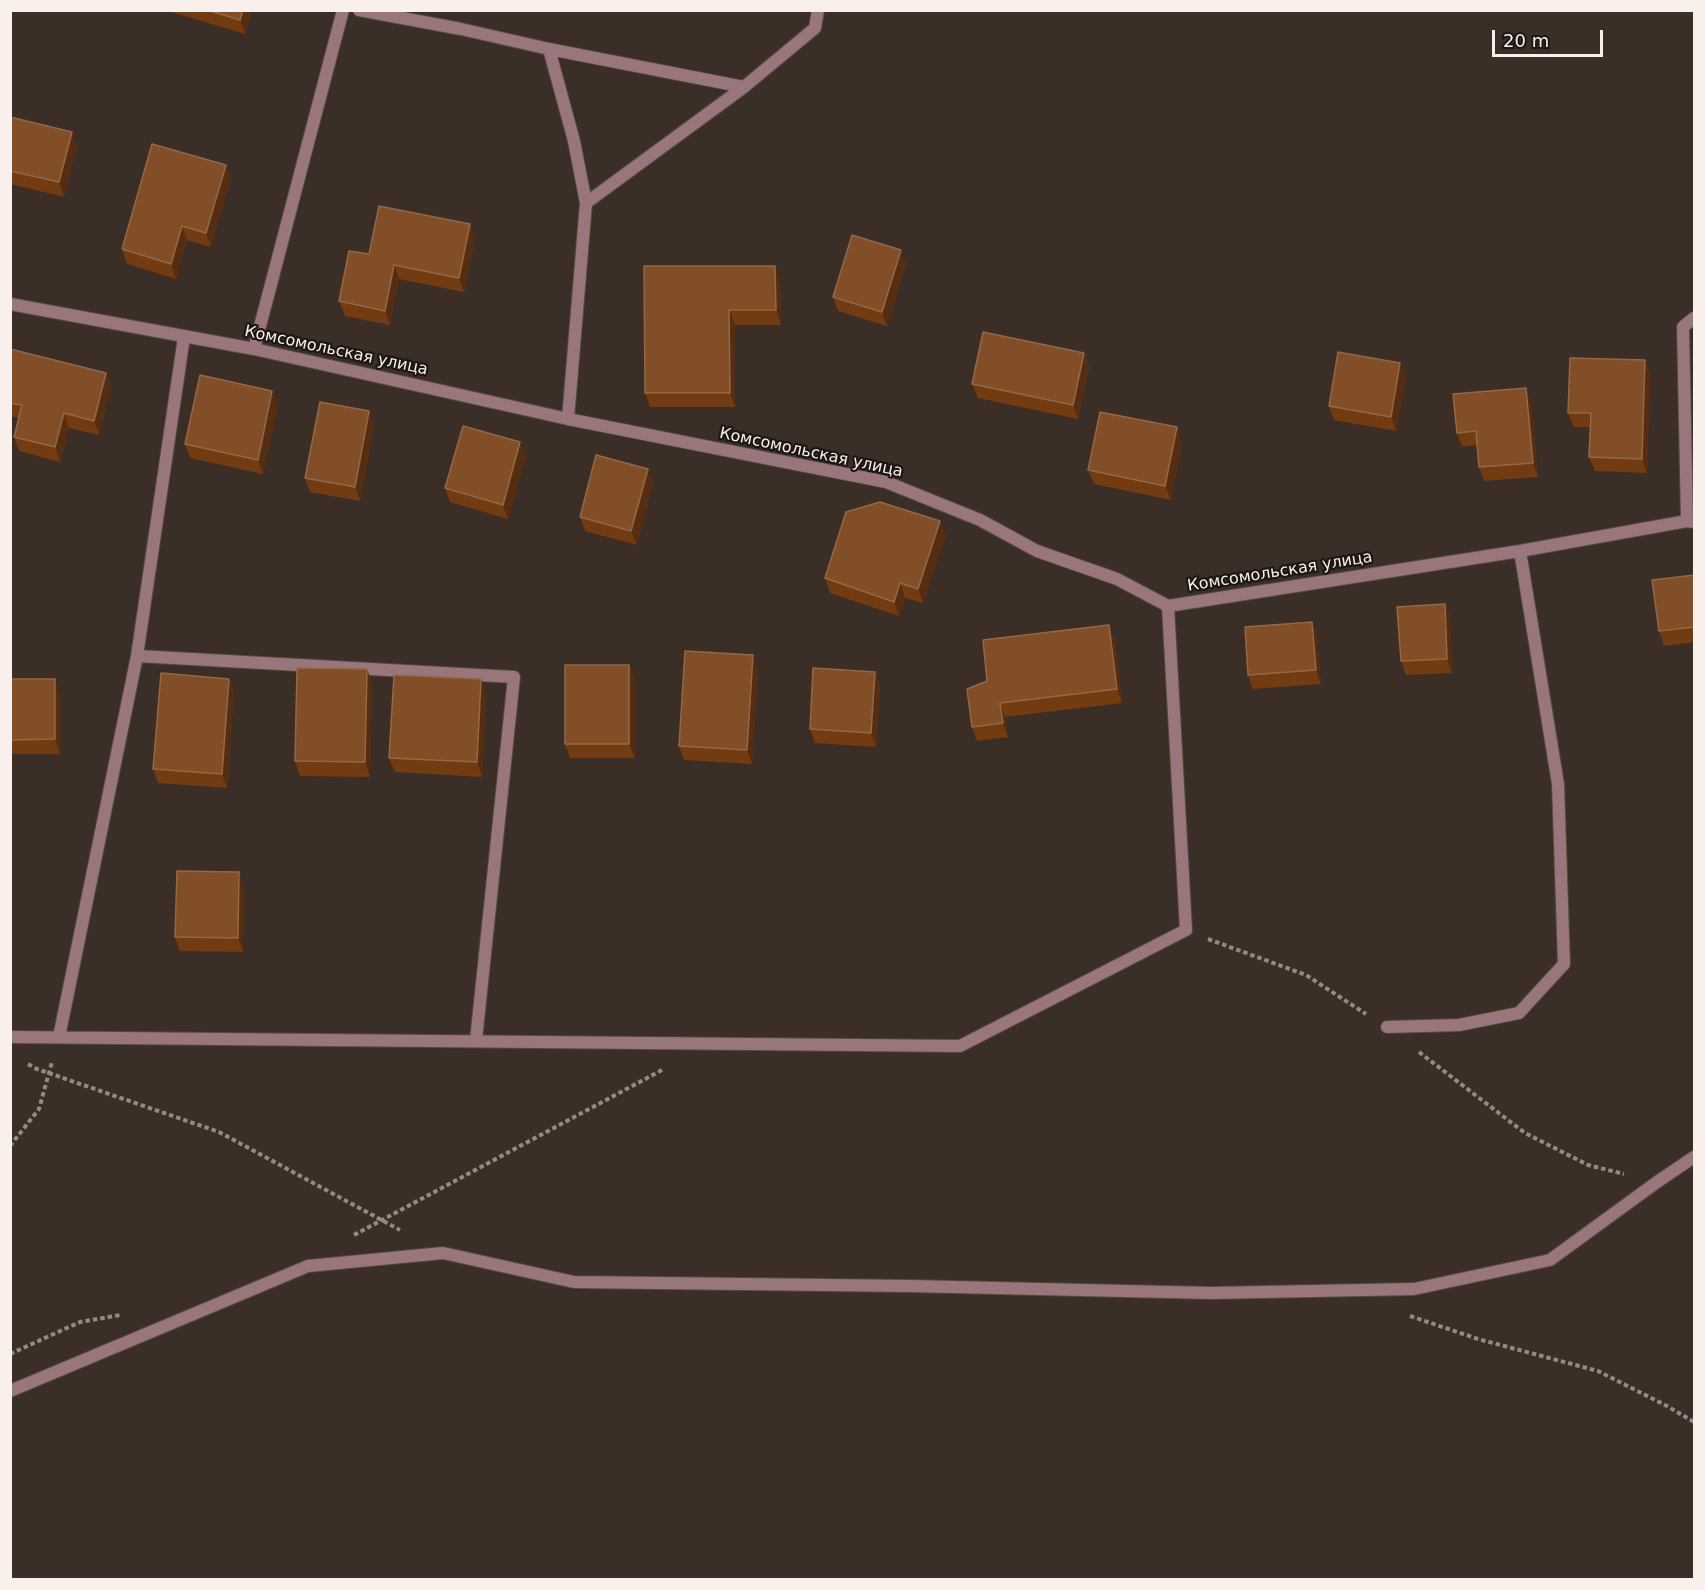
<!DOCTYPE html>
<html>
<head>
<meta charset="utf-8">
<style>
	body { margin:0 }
	#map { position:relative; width:1705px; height:1590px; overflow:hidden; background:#3a2e27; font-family:"DejaVu Sans",sans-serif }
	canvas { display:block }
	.frame { position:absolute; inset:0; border:12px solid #f9f0ec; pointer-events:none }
	.scale { position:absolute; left:1492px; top:30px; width:111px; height:27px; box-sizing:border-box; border:3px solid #f9f0ec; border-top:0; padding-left:8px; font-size:18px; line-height:21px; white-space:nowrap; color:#f9f0ec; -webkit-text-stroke:4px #1d1714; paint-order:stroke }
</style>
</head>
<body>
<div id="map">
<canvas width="1705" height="1590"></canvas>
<div class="frame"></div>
<div class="scale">20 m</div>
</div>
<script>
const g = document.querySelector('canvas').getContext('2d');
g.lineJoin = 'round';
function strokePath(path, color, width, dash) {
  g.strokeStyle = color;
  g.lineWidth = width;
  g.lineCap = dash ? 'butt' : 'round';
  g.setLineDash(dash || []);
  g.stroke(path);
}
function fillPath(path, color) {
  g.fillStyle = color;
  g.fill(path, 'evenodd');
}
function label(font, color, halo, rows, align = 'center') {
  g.font = font + ' "DejaVu Sans",sans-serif';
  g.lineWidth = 4.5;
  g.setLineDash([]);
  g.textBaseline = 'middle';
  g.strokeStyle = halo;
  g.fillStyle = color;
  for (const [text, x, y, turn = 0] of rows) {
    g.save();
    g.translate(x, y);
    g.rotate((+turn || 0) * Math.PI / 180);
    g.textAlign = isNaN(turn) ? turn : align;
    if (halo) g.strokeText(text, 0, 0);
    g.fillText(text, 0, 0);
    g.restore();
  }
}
const street = new Path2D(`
	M359,10L461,29L549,49
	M586,203L744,87
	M10,304L254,349L568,419L886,482L980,520L1037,551L1117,579L1168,606L1520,551L1687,521L1694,522
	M254,349L343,10
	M568,419L586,203L574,141L549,49L744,87L815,28L818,10
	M1687,521L1683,327L1694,318
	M137,656L184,337
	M1387,1027L1459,1025L1519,1013L1564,964L1558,784L1520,551
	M10,1037L960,1046L1186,930L1168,606
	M59,1037L137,656L514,677L476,1040
	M10,1391L308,1266L443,1253L574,1282L910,1286L1211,1293L1414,1289L1550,1260L1657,1182L1694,1157`);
strokePath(street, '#554943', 14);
strokePath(new Path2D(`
	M1208,939L1306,975L1366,1014
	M1419,1052L1525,1133L1588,1165L1624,1174
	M28,1064L37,1069L219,1132L400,1230
	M10,1146L39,1109L52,1062
	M354,1235L662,1070
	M1410,1316L1478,1339L1598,1371L1667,1406L1694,1422
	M10,1354L80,1322L120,1315`), '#948983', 4, [4.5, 3]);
strokePath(street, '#99767c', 12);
fillPath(new Path2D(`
	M165,10H252L245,34Z
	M10,117L72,132L77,146L64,197L10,184Z
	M226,165L231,179L211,247L187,240L176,279L127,264L122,249Z
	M470,224L475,238L464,292L399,279L390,325L345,316L339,301L369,254Z
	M906,264L887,326L838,311L833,297Z
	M775,266L780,280L781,325H735V407H650L645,393Z
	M10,349L106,373L111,387L99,435L69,428L60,462L19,451L14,437L19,418L10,416Z
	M1084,353L1089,367L1078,419L978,398L972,384Z
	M1645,360L1650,375L1647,473L1595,471L1589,457L1590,427H1574L1568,413Z
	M1406,377L1396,431L1334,420L1329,406Z
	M1531,402L1538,477L1484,481L1479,467L1477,445L1462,447L1457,433Z
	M278,405L263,474L190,458L185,444Z
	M374,425L360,501L310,492L305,478Z
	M520,442L526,457L508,519L450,502L445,488Z
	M1182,442L1171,500L1094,484L1088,470Z
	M653,483L637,545L585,531L580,517Z
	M940,521L946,536L923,603L905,598L899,616L830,593L825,578Z
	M1695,575V642L1664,646L1659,631Z
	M1445,604L1450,618L1452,673L1406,675L1401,661Z
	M1312,622L1317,636L1321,684L1253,689L1248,675Z
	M1115,640L1122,703L1005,717L1008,737L977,741L972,727L967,689Z
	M629,665L635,679V758H570L565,744Z
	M758,669L752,764L684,760L679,746Z
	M875,672L880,686L876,747L815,743L810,729Z
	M10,679L60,693V754H10Z
	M229,679L234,693L227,788L158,783L153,769Z
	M372,683L370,777L300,776L295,761Z
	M486,693L482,777L395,772L389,758Z
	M244,887L243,952L180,951L175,937Z`), '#723b11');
fillPath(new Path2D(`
	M243,10H252L245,34L240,20Z
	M72,132L77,146L64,197L59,182Z
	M226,165L231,179L211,247L206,233Z
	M470,224L475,238L464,292L459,278Z
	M182,226L187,240L176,279L171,264Z
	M901,250L906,264L887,326L882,312Z
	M394,265L399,279L390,325L385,311Z
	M775,266L780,280L781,325L776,310Z
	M729,310L735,325V407L730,393Z
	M1084,353L1089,367L1078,419L1073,405Z
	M1645,360L1650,375L1647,473L1642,459Z
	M1400,363L1406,377L1396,431L1391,417Z
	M106,373L111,387L99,435L94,421Z
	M1526,388L1531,402L1538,477L1533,463Z
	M272,391L278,405L263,474L258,460Z
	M369,411L374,425L360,501L355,487Z
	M64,413L69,428L60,462L55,447Z
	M1177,427L1182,442L1171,500L1165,486Z
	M520,442L526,457L508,519L503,505Z
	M648,469L653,483L637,545L631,531Z
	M940,521L946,536L923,603L918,589Z
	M900,583L905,598L899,616L894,602Z
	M1445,604L1450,618L1452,673L1447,659Z
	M1312,622L1317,636L1321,684L1316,670Z
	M1109,625L1115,640L1122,703L1117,689Z
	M753,655L758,669L752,764L747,750Z
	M629,665L635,679V758L629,744Z
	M367,669L372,683L370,777L365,762Z
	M875,672L880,686L876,747L871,733Z
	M55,679L60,693V754L55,739Z
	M229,679L234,693L227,788L222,774Z
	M481,679L486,693L482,777L477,762Z
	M1000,703L1005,717L1008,737L1003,723Z
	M239,872L244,887L243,952L238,938Z`), '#562d10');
const building = new Path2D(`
	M207,10H243L240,20Z
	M10,117L72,132L59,182L10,171Z
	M152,144L226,165L206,233L182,226L171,264L122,249Z
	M379,206L470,224L459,278L394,265L385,311L339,301L349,251L369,254Z
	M852,235L901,250L882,312L833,297Z
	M644,266H775L776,310H729L730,393H645Z
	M983,332L1084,353L1073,405L972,384Z
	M10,349L106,373L94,421L64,413L55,447L14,437L22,405L10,403Z
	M1338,352L1400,363L1391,417L1329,406Z
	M1570,358L1645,360L1642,459L1589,457L1591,413H1568Z
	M200,375L272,391L258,460L185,444Z
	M1526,388L1533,463L1479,467L1476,431L1457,433L1453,394Z
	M320,402L369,411L355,487L305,478Z
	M1100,412L1177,427L1165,486L1088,470Z
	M463,426L520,442L503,505L445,488Z
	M596,455L648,469L631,531L580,517Z
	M880,502L940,521L918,589L900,583L894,602L825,578L846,512Z
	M1695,575V627L1659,631L1652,580Z
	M1445,604L1447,659L1401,661L1397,607Z
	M1312,622L1316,670L1248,675L1245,627Z
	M1109,625L1117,689L1000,703L1003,723L972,727L967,689L987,681L983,640Z
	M685,651L753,655L747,750L679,746Z
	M565,665H629V744H565Z
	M297,668L367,669L365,762L295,761Z
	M813,668L875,672L871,733L810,729Z
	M161,673L229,679L222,774L153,769Z
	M394,675L481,679L477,762L389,758Z
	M10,679H55V739L10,740Z
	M177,871L239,872L238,938L175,937Z`);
fillPath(building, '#814e28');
strokePath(building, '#946847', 1.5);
label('16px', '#f9f0ec', '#1d1714', [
	["Комсомольская улица",336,351,12],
	["Комсомольская улица",811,453,12],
	["Комсомольская улица",1280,572,-9]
]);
</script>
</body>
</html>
